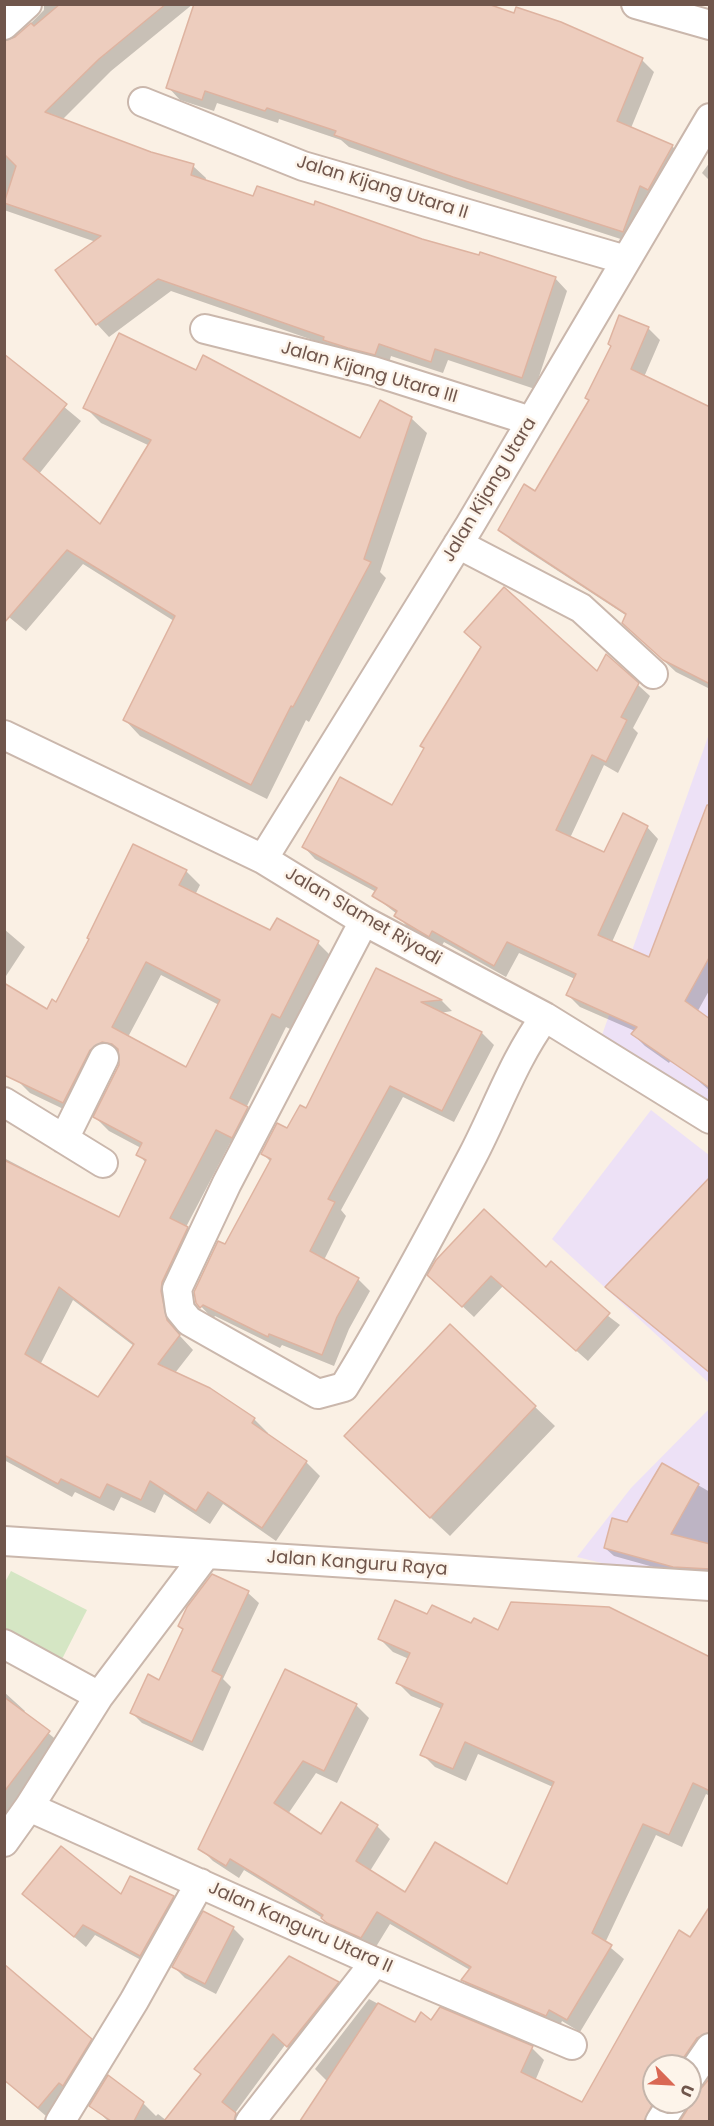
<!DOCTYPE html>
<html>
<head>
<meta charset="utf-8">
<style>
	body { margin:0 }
	#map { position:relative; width:714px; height:2126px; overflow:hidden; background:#faf0e4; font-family:Poppins,sans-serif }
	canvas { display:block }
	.frame { position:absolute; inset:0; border:6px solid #70564c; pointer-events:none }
	.north { position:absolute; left:642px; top:2054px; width:60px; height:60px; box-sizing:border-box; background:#fdf4ea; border:2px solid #c5b5ab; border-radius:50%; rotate:114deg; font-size:16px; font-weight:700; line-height:24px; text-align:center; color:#70564c }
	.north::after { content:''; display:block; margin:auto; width:21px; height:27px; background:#d96854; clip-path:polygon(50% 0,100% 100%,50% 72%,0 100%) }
</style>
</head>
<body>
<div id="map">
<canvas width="714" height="2126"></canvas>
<div class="frame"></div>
<div class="north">U</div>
</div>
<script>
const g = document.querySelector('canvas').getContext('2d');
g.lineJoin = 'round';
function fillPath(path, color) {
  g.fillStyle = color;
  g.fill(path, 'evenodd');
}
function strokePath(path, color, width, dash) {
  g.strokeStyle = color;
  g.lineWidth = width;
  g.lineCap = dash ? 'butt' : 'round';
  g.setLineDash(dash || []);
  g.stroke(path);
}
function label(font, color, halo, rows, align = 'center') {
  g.font = font + ' Poppins,sans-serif';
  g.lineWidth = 5;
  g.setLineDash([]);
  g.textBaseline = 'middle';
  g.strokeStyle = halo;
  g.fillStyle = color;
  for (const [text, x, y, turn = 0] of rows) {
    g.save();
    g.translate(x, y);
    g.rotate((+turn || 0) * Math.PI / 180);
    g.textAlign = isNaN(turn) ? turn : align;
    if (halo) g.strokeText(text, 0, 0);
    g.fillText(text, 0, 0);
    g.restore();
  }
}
fillPath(new Path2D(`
	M709,734V1104L602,1035Z
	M651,1110L709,1155V1383L552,1239Z
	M709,1409V1583H684L577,1557L631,1488Z`), '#ede1f6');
fillPath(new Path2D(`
	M11,1571L87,1610L61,1661L5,1632L4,1584Z`), '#d5e6c4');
fillPath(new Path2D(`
	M44,4H193L111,71L62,120L150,153L193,166L206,178L205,182L254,198L422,240L555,278L567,291L535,389L448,360L443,373L391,356L388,366L171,291L109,337L97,324L96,242L4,210V42L16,38L44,10Z
	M642,60L654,72L631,128L672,146L685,159L636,244L467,189L349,147L341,140L279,119L278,123L217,103L214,111L180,100L168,87Z
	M710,162V181L702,173Z
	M648,328L660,340L644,377L710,568V689L676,672L635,634L627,616L512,541L500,529L535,493L590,402L587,398Z
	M4,357L81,421L39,474L101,526L150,446L101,423L85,407L197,372L360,440L411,418L427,433L380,572L386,578L309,722L306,720L267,799L140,736L125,720L174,621L83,564L26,631L4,613Z
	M598,674L638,685L650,696L633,728L638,733L618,773L604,765L570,838L605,854L647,827L658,839L612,942L649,959L710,803V989L669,1063L645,1046L633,1034L635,1031L580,1007L568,995L575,979L519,953L506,977L444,942L441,947L408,928L397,914L374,896L376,892L315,859L304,847L393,807Z
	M186,871L200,885L195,895L271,932L318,943L332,957L294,1031L286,1027L246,1108L261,1122L246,1151L230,1143L186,1227L201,1242L174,1306L180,1336L193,1350L175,1373L209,1390L254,1419L268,1433L267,1435L306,1462L320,1476L276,1541L223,1504L210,1524L164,1494L155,1513L121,1497L114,1511L75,1492L72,1497L4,1460V1158L120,1219L146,1163L138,1154L141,1148L109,1131L95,1117L121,1065L120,1056L117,1055L78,1116L30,1093L16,1079L48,1011ZM161,975L219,1005L186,1069L128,1037ZM73,1300L134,1346L99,1399L40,1365Z
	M4,929L25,947L4,979Z
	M376,970L442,1001L452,1011L440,1013L482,1033L494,1045L454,1122L403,1097L341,1210L346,1216L324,1260L358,1279L370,1291L349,1329L334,1366L282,1345L280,1348L215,1316L213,1319L197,1302L271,1162L263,1154L307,1110Z
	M710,1055V1091L694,1077Z
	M546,1269L620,1325L588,1361L503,1286L474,1317L429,1275Z
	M450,1326L555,1426L450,1536L365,1456Z
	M663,1465L710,1492V1577L682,1575L614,1556L605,1548L628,1524Z
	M212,1576L248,1593L259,1603L223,1679L231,1687L203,1751L142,1723L132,1713L160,1682L184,1630L180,1626Z
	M428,1616L498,1632L710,1658V1796L706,1794L682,1847L656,1835L605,1943L624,1959L580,2032L562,2021L559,2028L475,1993L463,1980L470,1970L390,1924L374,1950L335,1931L324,1919L244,1870L239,1878L213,1861L200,1848L356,1705L369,1718L337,1783L316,1773L288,1814L322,1836L377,1826L390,1839L370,1871L406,1894L507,1886L553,1787L478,1754L466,1781L435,1767L422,1754L442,1709L411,1696L398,1683L409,1659L393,1652L380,1639Z
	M4,1692L25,1711L24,1713L59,1742L16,1799L25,1808L4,1834Z
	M24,1894L173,1897L184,1908L152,1966L95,1935L86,1947Z
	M710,1909V2050L690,2066H654V2102H675L661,2122H301L327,2081L315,2069L369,1999L416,2024L431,2022L532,2048L544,2060L535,2081L582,2104L679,1932L690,1940Z
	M233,1928L244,1939L216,1994L185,1978L174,1967Z
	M338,1983L350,1995L300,2058L285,2045L235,2113L243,2122H109L91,2105L143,2103L156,2116L158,2114L167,2121L203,2075Z
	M91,2040L107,2056L53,2122L4,2080Z`), '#0003');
const building = new Path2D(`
	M60,4H166L99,59L45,112L151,152L194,164L191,175L253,196L257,186L314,205L315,201L422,239L479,255L480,252L556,277L522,378L435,349L431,362L379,344L375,355L348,348L323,340L324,337L158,279L96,325L55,270L101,236L4,203L16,166L4,154V41L15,37L31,23L34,26Z
	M194,4H488L514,13L516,7L561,22L643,58L617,121L673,145L648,190L640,186L623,232L453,177L334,135L336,131L267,108L265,111L205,91L202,100L166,88Z
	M619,315L649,327L631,369L710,407V684L663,660L622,623L626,614L498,530L524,484L535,491L589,400L585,398L611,346L608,344Z
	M119,333L196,370L203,355L360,438L380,400L412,417L364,559L371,562L293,707L291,706L251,785L123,720L175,616L67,550L4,623V354L67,404L23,459L100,524L151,440L83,408Z
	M504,587L597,671L606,654L639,683L621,717L627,720L606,762L592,755L556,830L604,852L623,813L648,826L598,935L649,957L707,805H710V956L685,1001L710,1019V1088L631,1034L637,1027L566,995L576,974L507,942L494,966L432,931L429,937L394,916L397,911L372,896L377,888L302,847L340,777L392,805L424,748L420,746L481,647L464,632Z
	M133,844L187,870L179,885L270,930L277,918L319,941L280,1018L272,1014L230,1098L248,1107L232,1138L216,1130L170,1218L188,1227L162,1282L161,1291L167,1320L180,1335L158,1364L210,1388L255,1418L252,1423L307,1461L262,1528L208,1492L196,1511L150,1481L141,1500L107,1484L100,1498L61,1479L58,1484L4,1455V1160L119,1217L146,1160L136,1155L142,1143L93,1117L119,1065L118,1049L112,1044L102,1042L90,1050L63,1103L4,1075V983L47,1009L52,999L56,1002L89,939L87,938ZM146,962L220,1000L186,1067L112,1027ZM59,1287L134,1344L98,1397L25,1354Z
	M376,968L442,1000L421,1002L482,1032L442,1111L390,1086L328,1199L335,1202L310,1251L359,1278L337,1317L322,1355L269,1334L268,1337L203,1305L200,1308L196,1303L194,1292L218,1241L225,1244L271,1159L261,1154L277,1123L287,1128L300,1105L306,1108Z
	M710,1177V1373L605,1287Z
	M484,1209L546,1267L551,1261L610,1313L576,1351L491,1276L462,1307L427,1275L436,1260Z
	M450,1324L536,1406L430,1518L344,1436Z
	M662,1463L699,1484L671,1534L710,1544V1569L673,1567L604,1548L612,1518L627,1522Z
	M212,1574L249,1591L212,1671L222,1676L192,1742L130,1713L148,1674L159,1680L183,1629L178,1626L187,1607Z
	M395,1600L427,1614L432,1605L471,1623L474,1618L498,1630L511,1602L609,1607L710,1657V1791L693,1783L669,1835L643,1824L592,1933L612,1945L567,2020L549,2010L546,2016L461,1980L471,1967L377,1912L361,1938L327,1923L321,1918L323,1915L230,1859L226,1866L198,1849L285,1669L357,1704L324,1771L303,1761L274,1803L321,1834L341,1802L378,1825L356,1861L405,1892L435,1842L507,1884L554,1782L465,1742L453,1769L420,1755L443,1704L396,1683L410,1653L378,1639Z
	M4,1697L50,1731L4,1792Z
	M61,1846L121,1894L130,1876L174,1896L140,1956L83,1925L74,1937L22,1894Z
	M710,1906V2032L697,2038L678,2066H654V2101L644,2121H300L378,2003L415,2022L421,2012L431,2020L440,2007L533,2046L521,2072L582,2102L679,1930L690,1937Z
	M203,1911L234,1927L205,1984L172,1967Z
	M289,1956L339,1982L287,2047L273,2034L222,2102L236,2113L234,2121H164L201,2074L194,2069Z
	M4,1964L92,2039L63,2086L59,2083L38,2108L4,2080Z
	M108,2075L144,2102L134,2121H111L89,2106Z
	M710,2078V2121H680L687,2110L690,2093L698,2092Z`);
fillPath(building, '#edcdbe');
strokePath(building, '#deb3a0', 1.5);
const minor = new Path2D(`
	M636,4L710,25
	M4,25L27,4
	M143,102L303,166L626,260
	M205,329L373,371L531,421
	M458,544L581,608L653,674
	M4,735L263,859L364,921L545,1017L710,1119
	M263,859L470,525L710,118
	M364,921L227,1183L177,1289L180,1310L189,1321L318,1394L344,1387C390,1312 432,1233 473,1155C497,1109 514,1059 545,1017
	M4,1102L103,1163
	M64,1139L104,1058
	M4,1541L710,1586
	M4,1644L99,1696
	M29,1807L375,1962L572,2045
	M4,1842L29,1807L99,1696L206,1554
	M690,2077L710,2048
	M60,2122L134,2001L200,1883
	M250,2122L375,1962
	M660,2122L673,2102`);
strokePath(minor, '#cab7ac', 32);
strokePath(minor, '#fff', 28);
label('18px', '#70564c', '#fdf4ea', [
	["Jalan Kijang Utara II",382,188,17],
	["Jalan Kijang Utara III",369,373,16],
	["Jalan Kijang Utara",490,490,-59],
	["Jalan Slamet Riyadi",363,917,30],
	["Jalan Kanguru Raya",357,1564,4],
	["Jalan Kanguru Utara II",300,1928,24]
]);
</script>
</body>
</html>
